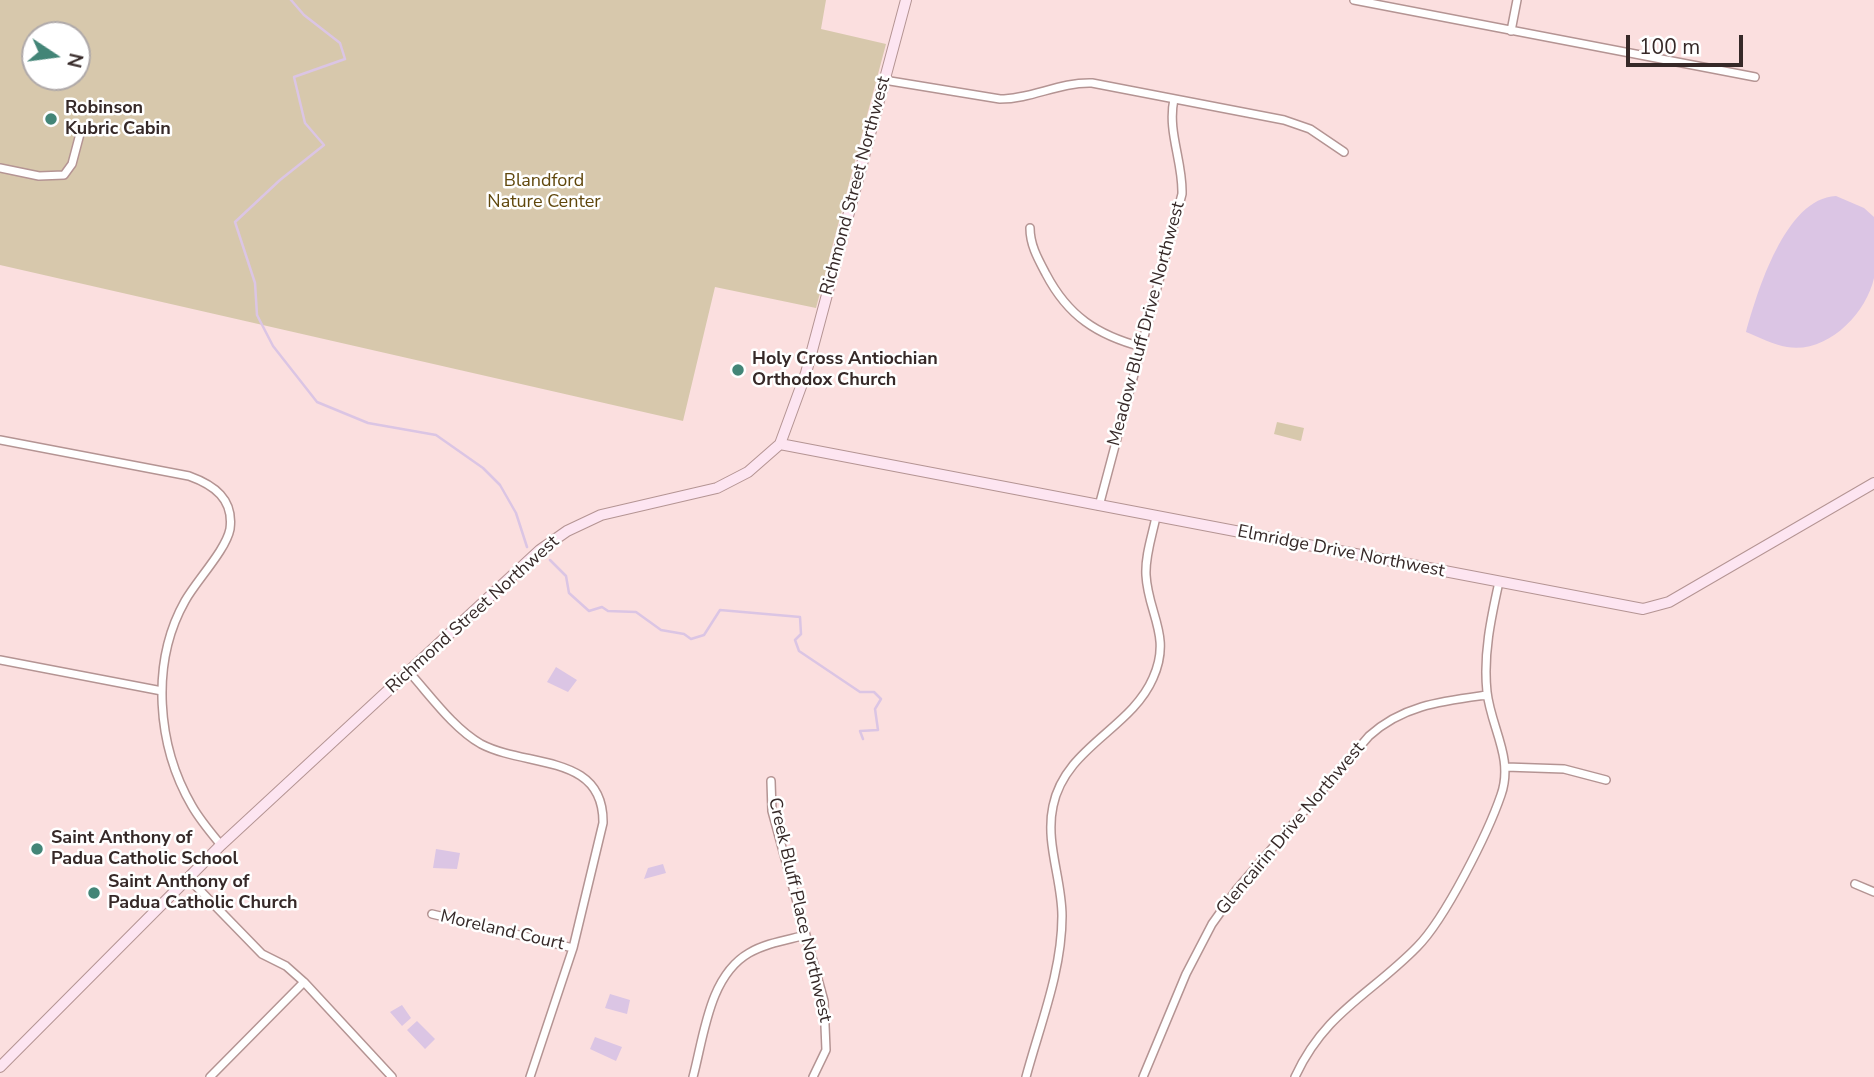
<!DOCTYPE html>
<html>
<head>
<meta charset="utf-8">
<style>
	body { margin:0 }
	#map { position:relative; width:1874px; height:1077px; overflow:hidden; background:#fbdfdf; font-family:"Nunito Sans",sans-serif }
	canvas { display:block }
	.north { position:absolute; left:21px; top:21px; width:70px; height:70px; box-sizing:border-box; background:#fff; border:2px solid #afa9a9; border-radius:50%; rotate:103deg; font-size:19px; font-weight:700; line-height:28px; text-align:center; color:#362928 }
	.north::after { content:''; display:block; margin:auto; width:24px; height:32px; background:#438577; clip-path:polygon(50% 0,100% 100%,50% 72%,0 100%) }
	.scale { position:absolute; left:1626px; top:35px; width:117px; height:32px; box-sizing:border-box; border:4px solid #362928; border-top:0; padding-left:9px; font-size:21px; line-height:24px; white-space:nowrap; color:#362928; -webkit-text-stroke:5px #fff; paint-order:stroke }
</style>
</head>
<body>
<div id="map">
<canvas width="1874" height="1077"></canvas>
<div class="north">N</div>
<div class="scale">100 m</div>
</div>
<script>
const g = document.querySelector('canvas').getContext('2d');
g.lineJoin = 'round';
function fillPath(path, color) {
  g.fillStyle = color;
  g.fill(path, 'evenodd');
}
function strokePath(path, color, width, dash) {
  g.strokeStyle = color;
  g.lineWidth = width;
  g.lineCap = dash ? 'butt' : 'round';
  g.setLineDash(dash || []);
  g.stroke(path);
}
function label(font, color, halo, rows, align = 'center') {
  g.font = font + ' "Nunito Sans",sans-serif';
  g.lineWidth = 5;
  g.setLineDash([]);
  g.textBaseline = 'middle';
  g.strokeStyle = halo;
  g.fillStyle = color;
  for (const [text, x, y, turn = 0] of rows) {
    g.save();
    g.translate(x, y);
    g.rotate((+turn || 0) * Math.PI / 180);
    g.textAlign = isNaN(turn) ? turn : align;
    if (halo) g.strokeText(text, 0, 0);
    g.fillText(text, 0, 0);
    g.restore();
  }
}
fillPath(new Path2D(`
	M0,0H826L821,29L886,44L816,308L715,287L683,421L0,265ZM35,35H77V77H35Z
	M1277,422L1304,428L1301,441L1274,434Z`), '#d7c8ac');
fillPath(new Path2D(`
	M1836,196L1864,208L1874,217C1874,236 1874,260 1874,278C1866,314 1827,354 1787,347C1774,345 1759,337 1746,332C1757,293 1785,198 1836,196Z
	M556,667L577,680L568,692L547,682Z
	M436,849L460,853L457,869L433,868Z
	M663,864L666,873L644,879L648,868Z
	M610,994L630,1000L627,1014L605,1008Z
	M402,1005L411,1018L402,1026L390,1012Z
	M417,1021L435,1039L425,1049L407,1030Z
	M595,1037L622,1047L616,1061L590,1049Z`), '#dbc5e4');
strokePath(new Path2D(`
	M291,0L304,15L340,43L345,59L294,77L305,123L324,145L280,180L235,222L255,283L257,315L273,346L317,402L368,423L436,435L483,468L500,485L516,513L527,547
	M550,560L566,576L569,593L589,611L602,607L608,611L636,612L661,630L684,634L691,639L704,635L720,610L800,617L801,634L795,640L799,651L860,692H874L881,699L875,709L878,730L860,731L863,739`), '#dbc5e4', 2.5);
const street = new Path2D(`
	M1354,0L1755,77
	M1511,31L1517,0
	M884,80L1000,99C1032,99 1059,82 1092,83L1284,120L1310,129L1344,152
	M0,168L39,176L64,175L72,164L81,130
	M1030,228C1030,245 1038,259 1046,274C1068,316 1097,335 1142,347
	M0,440L189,476C214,485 234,499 230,529C226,550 196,581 185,601C150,663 157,746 192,806C200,820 211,833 221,845
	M1099,506L1182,194C1183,161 1167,132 1174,99
	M0,660L162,691
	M409,672C430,695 453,728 481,744C527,768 604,753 603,823L573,948L530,1077
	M1506,767L1564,769L1606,780
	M771,781L772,811L824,1001L826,1050L813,1077
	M188,878L262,954L286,966L304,982L392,1077
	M1855,884L1874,892
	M432,914L573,948
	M210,1077L304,982
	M693,1077C704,1036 709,976 749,953C766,943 787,940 806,935
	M1026,1077C1040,1025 1062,971 1062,916C1062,879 1045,843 1053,806C1065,747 1131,729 1153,678C1172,636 1148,614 1146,575C1145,556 1152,536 1156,517
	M1143,1077L1186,974L1212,924L1237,889L1369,736C1403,705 1443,701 1487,695
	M1295,1077C1325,1012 1370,995 1417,947C1445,919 1488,833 1501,795C1514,758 1491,728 1487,692C1483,655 1491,618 1499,582`);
const secondary = new Path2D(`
	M780,444L1643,609L1669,602L1874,483
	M0,1067L221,845L540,550L567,531L601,515L717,488L748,472L780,444L806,373L906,0`);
strokePath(street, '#b49493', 10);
strokePath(secondary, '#b49493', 12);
strokePath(street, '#fff', 7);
strokePath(secondary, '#fde5f1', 10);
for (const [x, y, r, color] of [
	[51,119,7,"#438577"],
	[738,370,7,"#438577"],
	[37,849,7,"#438577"],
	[94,893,7,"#438577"]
]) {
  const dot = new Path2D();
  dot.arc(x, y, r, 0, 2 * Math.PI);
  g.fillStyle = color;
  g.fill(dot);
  strokePath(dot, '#fff', 2.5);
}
label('bold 18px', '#362928', '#fff', [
	["Robinson",65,109],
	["Kubric Cabin",65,130],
	["Holy Cross Antiochian",752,360],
	["Orthodox Church",752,381],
	["Saint Anthony of",51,839],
	["Padua Catholic School",51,860],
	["Saint Anthony of",108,883],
	["Padua Catholic Church",108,904]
], 'left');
label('18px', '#60470c', '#fff', [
	["Blandford",544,182],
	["Nature Center",544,203]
]);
label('18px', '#362928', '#fff', [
	["Richmond Street Northwest",856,186,-75],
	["Meadow Bluff Drive Northwest",1147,324,-75],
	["Elmridge Drive Northwest",1341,552,11],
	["Richmond Street Northwest",473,615,-42],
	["Glencairin Drive Northwest",1291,829,-50],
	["Creek Bluff Place Northwest",799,910,77],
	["Moreland Court",502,931,13]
]);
</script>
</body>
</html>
